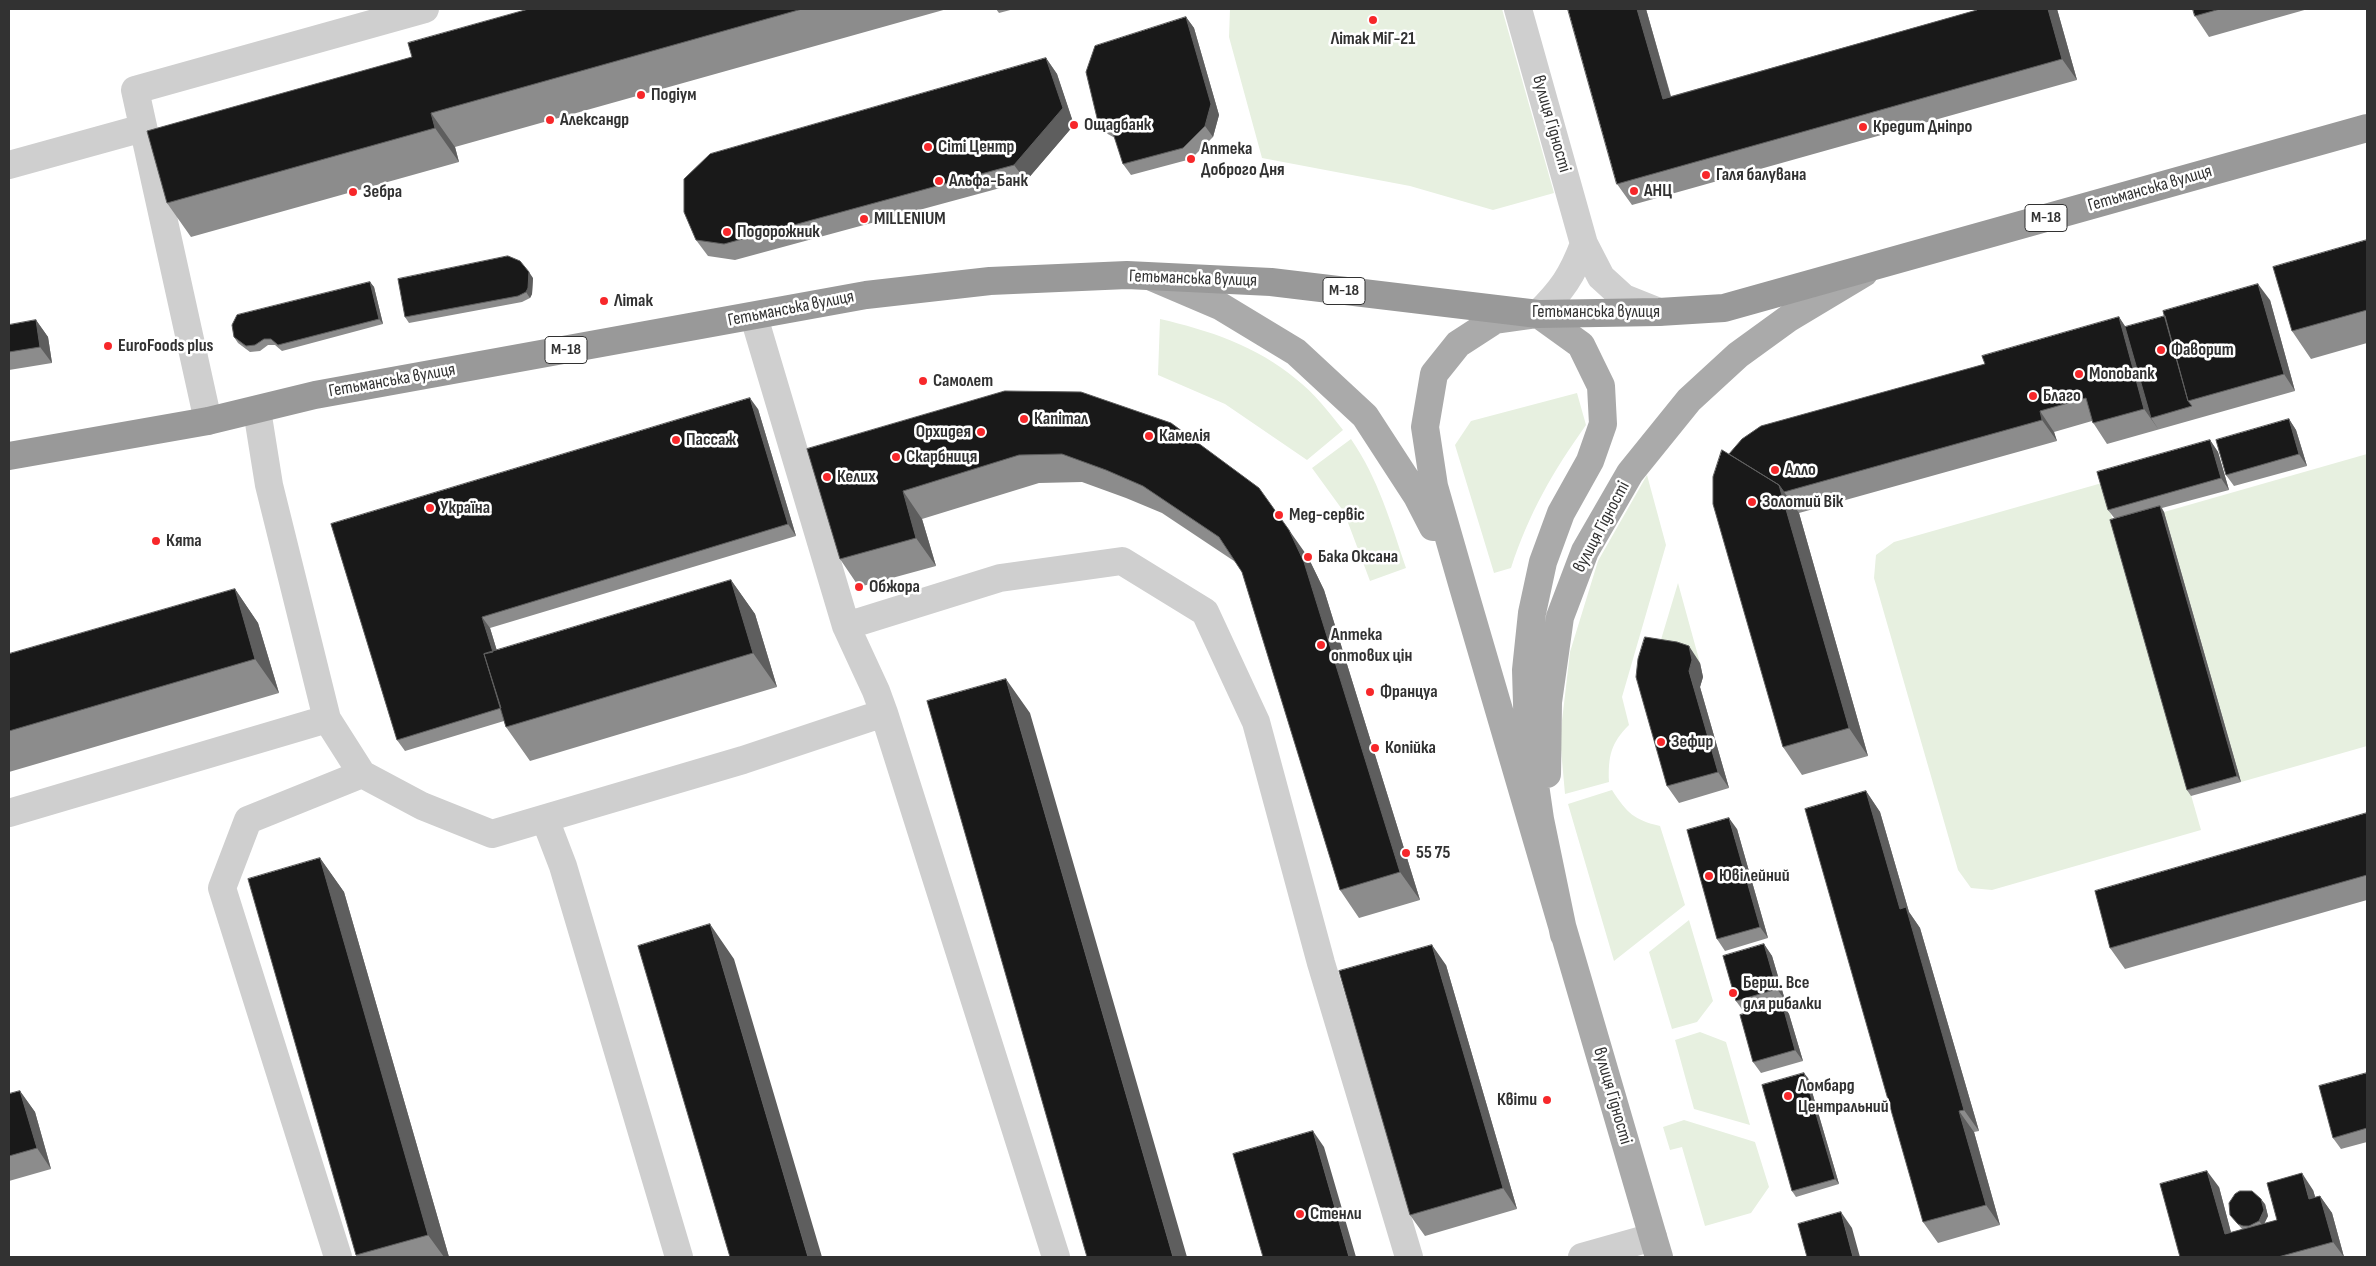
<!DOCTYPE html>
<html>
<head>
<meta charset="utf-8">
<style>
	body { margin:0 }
	#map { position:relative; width:2376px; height:1266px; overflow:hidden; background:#fff; font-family:"Sofia Sans Condensed",sans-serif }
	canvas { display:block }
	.frame { position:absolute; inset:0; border:10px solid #323232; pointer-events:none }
</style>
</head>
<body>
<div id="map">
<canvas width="2376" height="1266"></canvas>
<div class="frame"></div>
</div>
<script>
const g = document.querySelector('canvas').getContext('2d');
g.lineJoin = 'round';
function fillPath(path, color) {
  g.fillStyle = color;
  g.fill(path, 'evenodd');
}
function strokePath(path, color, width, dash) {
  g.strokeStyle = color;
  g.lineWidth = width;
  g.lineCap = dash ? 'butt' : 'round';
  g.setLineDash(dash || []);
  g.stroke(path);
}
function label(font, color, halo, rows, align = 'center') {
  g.font = font + ' "Sofia Sans Condensed",sans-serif';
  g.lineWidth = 5;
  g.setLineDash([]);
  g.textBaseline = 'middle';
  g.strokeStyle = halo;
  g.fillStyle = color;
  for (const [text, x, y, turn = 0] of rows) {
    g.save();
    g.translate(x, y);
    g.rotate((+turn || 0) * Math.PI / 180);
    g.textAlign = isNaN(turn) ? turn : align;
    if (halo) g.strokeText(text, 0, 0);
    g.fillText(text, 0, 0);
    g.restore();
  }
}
fillPath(new Path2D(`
	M1230,9H1502L1554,193L1493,210L1410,186L1262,158L1229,37Z
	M1160,319C1208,330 1257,346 1296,379C1314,393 1329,412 1343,430L1307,460L1225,404L1158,375Z
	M1577,393L1586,425C1552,473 1529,513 1511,568L1494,573L1455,445L1471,421Z
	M1351,439C1378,478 1391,523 1406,568L1370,581L1344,512L1312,468Z
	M2367,454V746L2241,782L2164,512Z
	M1647,475L1666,545L1622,697L1629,725C1611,743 1608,756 1609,782L1565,794L1560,738L1570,652L1598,561Z
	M2102,483L2201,830L1992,890L1971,888L1958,870L1874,578L1876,555L1894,542Z
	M1678,583L1700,663L1689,658L1657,653Z
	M1612,790C1627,813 1634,820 1660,826L1685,905L1614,961L1568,804Z
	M1689,920L1713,1001L1697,1022L1672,1029L1649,952Z
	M1700,1032L1726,1042L1750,1125L1694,1109L1675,1040Z
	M1684,1120L1755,1142L1769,1187L1751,1213L1705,1226L1682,1147L1670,1150L1663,1127Z`), '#e7f0e0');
strokePath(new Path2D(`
	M1518,9L1584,244C1572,276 1562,290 1538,314
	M9,165L143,128
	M1584,244L1601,277L1624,298L1659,312
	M754,317L846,626L876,691L884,713L1056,1257
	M257,410L269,485L327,719L362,774L422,806L492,834L743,760L884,713
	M208,421L135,90L425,9
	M846,626L1000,578L1122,561L1205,612L1256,722L1321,963L1409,1257
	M9,813L327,719
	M545,819L563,866L679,1257
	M338,1257L222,888L248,820L362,774
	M1582,1257L1653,1237`), '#cfcfcf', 28);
strokePath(new Path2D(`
	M1152,277L1220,306L1296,352L1365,416L1417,496L1433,527
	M1547,774L1548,702L1560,617L1585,551L1630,473L1689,400L1738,355L1789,318L1864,273
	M1564,935L1540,819L1528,737L1526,670L1532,613L1543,562L1561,513L1590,461L1603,424L1601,386L1581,345L1538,314L1495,320L1458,344L1434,374L1425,427L1434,486L1463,587L1653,1237L1659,1257`), '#aaa', 28);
strokePath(new Path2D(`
	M9,456L208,421L315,395L866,295L990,281L1127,275L1271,282L1538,314L1659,312L1724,308L2367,128`), '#999', 28);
fillPath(new Path2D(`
	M529,9H947L455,147L459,162L191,237L167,203L412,57Z
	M996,9H1014L999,13Z
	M1568,9H1646L1671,96L1977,10V9H2057L2077,80L1632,205L1617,184Z
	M2193,9H2308L2209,37L2195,16Z
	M1186,17L1194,28L1219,115L1213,137L1191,159L1131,175L1123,164L1115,138L1106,133L1098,122Z
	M1046,58L1057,74L1074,125L1026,181L735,260L708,256L696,240Z
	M2367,240V343L2311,359L2292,331Z
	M533,278L532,294L530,298L522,302L409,323L405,317Z
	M370,282L374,287L383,324L282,351L275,345H268L260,351L250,352L238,343L234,337Z
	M2270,300L2295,391L2107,444L2092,421L2054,432L2057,441L1799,513L1868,756L1802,775L1783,747L1729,454L2119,317L2125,327Z
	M36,320L48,337L52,363L9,370V325Z
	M1005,391L1308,557L1324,590L1420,900L1359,918L1340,890L1242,572L1237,563L1162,513L1126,498L1082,482L1039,483L922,519L936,566L859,587L840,559L807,449Z
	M758,409L796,536L490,628L497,651L731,580L755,614L777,687L530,761L506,727L504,721L405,751L397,740L331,524Z
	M2289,419L2296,430L2307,466L2234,486L2226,475Z
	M2210,440L2218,452L2229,490L2162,508L2164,512L2241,782L2191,796L2187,790L2115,519L2108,510Z
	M235,589L258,623L279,693L9,772V654Z
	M1700,663L1703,677L1700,687L1729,788L1679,803L1667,786Z
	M1866,791L1880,812L1909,912L1920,928L1979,1131L1974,1132L2000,1225L1938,1243L1923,1222Z
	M2367,813V900L2125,969L2110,948Z
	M1737,829L1768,938L1725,951L1717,939Z
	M320,858L344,892L449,1257H357L356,1255Z
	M1764,944L1772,956L1785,1000L1744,1012L1736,1001Z
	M1446,965L1517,1209L1425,1236L1410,1215Z
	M1782,1003L1789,1014L1803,1061L1761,1073L1753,1062Z
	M2367,1073V1142L2341,1149L2333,1138Z
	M1808,1078L1839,1184L1796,1197L1792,1191Z
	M20,1091L35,1112L51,1169L9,1181V1094Z
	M2219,1187L2231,1233L2242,1229L2230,1215L2265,1204L2268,1216L2264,1224L2277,1220L2313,1190L2315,1197L2320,1196L2332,1213L2344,1257H2180Z`), '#8c8c8c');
fillPath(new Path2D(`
	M1637,9H1646L1677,119L1663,99Z
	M2048,9H2057L2077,80L2062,59Z
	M1186,17L1194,28L1219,115L1213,137L1205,126Z
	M1046,58L1057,74L1074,125L1026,181L1014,165Z
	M431,113L455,147L459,162L435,128Z
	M529,272L533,278L532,294L530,298L526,292Z
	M370,282L374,287L383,324L379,319Z
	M2258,284L2270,300L2295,391L2284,374Z
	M2119,317L2133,338L2151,418L2159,430L2144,409Z
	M36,320L48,337L52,363L40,347Z
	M750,398L758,409L796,536L788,524Z
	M2040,411L2054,432L2057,441L2042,420Z
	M2289,419L2296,430L2307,466L2299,454Z
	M2210,440L2218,452L2229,490L2221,478Z
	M1779,485L1799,513L1868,756L1849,728Z
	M903,491L922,519L936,566L916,538Z
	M2160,506L2164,512L2241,782L2237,776Z
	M1289,530L1308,557L1324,590L1420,900L1400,872Z
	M731,580L755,614L777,687L753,653Z
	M235,589L258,623L279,693L255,659Z
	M482,617L490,628L517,717L509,706Z
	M1689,646L1700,663L1703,677L1700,687L1729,788L1718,772L1689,671Z
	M1006,679L1030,713L1187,1257H1173Z
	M1866,791L1880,812L1909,912L1920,928L1979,1131L1964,1110L1900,909Z
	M1729,818L1737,829L1768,938L1760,927Z
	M320,858L344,892L449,1257H444L428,1235Z
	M710,924L734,959L822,1257H808Z
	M1764,944L1772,956L1785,1000L1777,989Z
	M1432,945L1446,965L1517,1209L1503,1188Z
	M1782,1003L1789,1014L1803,1061L1795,1050Z
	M1804,1073L1808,1078L1839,1184L1835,1179Z
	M20,1091L35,1112L51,1169L37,1148Z
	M1959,1111L1974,1132L2000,1225L1986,1205Z
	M1313,1131L1324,1147L1356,1257H1349Z
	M2207,1171L2219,1187L2236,1251L2225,1234Z
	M2302,1173L2313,1190L2321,1215L2309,1199Z
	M2320,1196L2332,1213L2344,1257L2333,1242Z
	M2261,1199L2265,1204L2268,1216L2263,1226L2259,1221Z
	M1841,1212L1852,1228L1860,1257H1853Z`), '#5e5e5e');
const building = new Path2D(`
	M529,9H802L431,113L435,128L167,203L147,131L412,57L408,43Z
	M1568,9H1637L1663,99L1977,10V9H2048L2062,59L1617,184Z
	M2193,9H2220L2195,16Z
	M1186,17L1211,104L1205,126L1183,148L1123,164L1112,130L1098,122L1086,72L1095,46Z
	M1046,58L1063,108L1014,165L724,244L696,240L684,212V179L710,154Z
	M2367,240V310L2292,331L2273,267Z
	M508,256L520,261L529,272L528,288L526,292L518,296L405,317L398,279Z
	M370,282L379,319L278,345L271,339H264L255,345L246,346L234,337L232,325L237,315Z
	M2258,284L2284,374L2188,401L2163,311Z
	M2165,316L2188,401L2192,406L2151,418L2125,327Z
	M2119,317L2144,409L2093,423L2086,398L2040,411L2042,420L1784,492L1779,485L1729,454L1742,439L1761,426L1985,364L1982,356Z
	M36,320L40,347L9,352V325Z
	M1005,391L1081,392L1171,423L1259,488L1289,530L1304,562L1400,872L1340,890L1242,572L1219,537L1143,486L1106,470L1062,454L1019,455L903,491L916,538L840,559L807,449Z
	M750,398L788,524L482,617L493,652L484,654L501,708L397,740L331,524Z
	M2289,419L2299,454L2226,475L2216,440Z
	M2210,440L2221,478L2108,510L2097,472Z
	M1722,450L1779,485L1849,728L1783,747L1713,504V477Z
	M2160,506L2237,776L2187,790L2110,520Z
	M731,580L753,653L506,727L484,654Z
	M235,589L255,659L9,731V654Z
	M1645,637L1677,642L1689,646L1692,660L1689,671L1718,772L1667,786L1636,677L1638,659Z
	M1006,679L1173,1257H1087L927,701Z
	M1866,791L1900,909L1906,907L1964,1110L1959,1111L1986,1205L1923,1222L1805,809Z
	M2367,813V875L2110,948L2095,891Z
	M1729,818L1760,927L1717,939L1687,830Z
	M320,858L428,1235L356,1255L248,879Z
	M710,924L808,1257H730L638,946Z
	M1764,944L1777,989L1736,1001L1723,956Z
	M1432,945L1503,1188L1410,1215L1339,971Z
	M1782,1003L1795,1050L1753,1062L1740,1015Z
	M1804,1073L1835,1179L1792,1191L1762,1085Z
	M2367,1073V1128L2333,1138L2319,1086Z
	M20,1091L37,1148L9,1156V1094Z
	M1313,1131L1349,1257H1263L1233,1154Z
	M2207,1171L2225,1234L2277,1220L2267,1183L2302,1173L2309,1199L2320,1196L2333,1242L2278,1257H2180L2160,1184Z
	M2240,1191H2252L2261,1199L2264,1210L2259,1221L2249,1226H2243L2238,1224L2230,1215L2229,1203L2235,1194Z
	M1841,1212L1853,1257H1807L1798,1224Z`);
fillPath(building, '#191919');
strokePath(building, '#5e5e5e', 1);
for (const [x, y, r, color] of [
	[1373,20,5,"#f7272a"],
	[641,95,5,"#f7272a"],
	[550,120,5,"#f7272a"],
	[1074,125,5,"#f7272a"],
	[1863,127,5,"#f7272a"],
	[928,147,5,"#f7272a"],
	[1191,159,5,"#f7272a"],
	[1706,175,5,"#f7272a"],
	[939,181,5,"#f7272a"],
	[1634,191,5,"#f7272a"],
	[353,192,5,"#f7272a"],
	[864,219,5,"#f7272a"],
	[727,232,5,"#f7272a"],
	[604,301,5,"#f7272a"],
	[108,346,5,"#f7272a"],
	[2161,350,5,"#f7272a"],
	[2079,374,5,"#f7272a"],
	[923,381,5,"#f7272a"],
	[2033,396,5,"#f7272a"],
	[1024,419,5,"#f7272a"],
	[981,432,5,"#f7272a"],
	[1149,436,5,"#f7272a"],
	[676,440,5,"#f7272a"],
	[896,457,5,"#f7272a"],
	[1775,470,5,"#f7272a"],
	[827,477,5,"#f7272a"],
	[1752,502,5,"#f7272a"],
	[430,508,5,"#f7272a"],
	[1279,515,5,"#f7272a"],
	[156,541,5,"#f7272a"],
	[1308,557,5,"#f7272a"],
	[859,587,5,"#f7272a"],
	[1321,645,5,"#f7272a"],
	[1370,692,5,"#f7272a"],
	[1661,742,5,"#f7272a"],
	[1375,748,5,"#f7272a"],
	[1406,853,5,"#f7272a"],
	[1709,876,5,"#f7272a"],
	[1733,993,5,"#f7272a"],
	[1788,1096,5,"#f7272a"],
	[1547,1100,5,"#f7272a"],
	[1300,1214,5,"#f7272a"]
]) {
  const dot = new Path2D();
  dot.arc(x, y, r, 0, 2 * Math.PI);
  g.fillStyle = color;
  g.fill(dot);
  strokePath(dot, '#fff', 2);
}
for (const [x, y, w] of [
	[2046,218,42],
	[1344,291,42],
	[566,350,42]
]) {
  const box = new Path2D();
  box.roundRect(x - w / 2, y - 13.5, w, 27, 4);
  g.fillStyle = '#fff';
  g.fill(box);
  strokePath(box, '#323232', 1);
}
label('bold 16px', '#323232', null, [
	["М-18",2046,218],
	["М-18",1344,291],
	["М-18",566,350]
]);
label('bold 18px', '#323232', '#fff', [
	["Літак МіГ-21",1373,39,"center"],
	["Подіум",651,95],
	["Александр",560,120],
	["Ощадбанк",1084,125],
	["Кредит Дніпро",1873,127],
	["Сіті Центр",938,147],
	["Аптека",1201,149],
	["Доброго Дня",1201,170],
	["Галя балувана",1716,175],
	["Альфа-Банк",949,181],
	["АНЦ",1644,191],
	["Зебра",363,192],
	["MILLENIUM",874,219],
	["Подорожник",737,232],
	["Літак",614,301],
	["EuroFoods plus",118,346],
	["Фаворит",2171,350],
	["Monobank",2089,374],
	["Самолет",933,381],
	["Благо",2043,396],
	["Капітал",1034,419],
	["Орхидея",971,432,"right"],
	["Камелія",1159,436],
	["Пассаж",686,440],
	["Скарбниця",906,457],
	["Алло",1785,470],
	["Келих",837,477],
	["Золотий Вік",1762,502],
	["Україна",440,508],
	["Мед-сервіс",1289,515],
	["Кята",166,541],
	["Бака Оксана",1318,557],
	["Обжора",869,587],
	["Аптека",1331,635],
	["оптових цін",1331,656],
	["Француа",1380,692],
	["Зефир",1671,742],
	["Копійка",1385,748],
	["55 75",1416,853],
	["Ювілейний",1719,876],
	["Берш. Все",1743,983],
	["для рибалки",1743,1004],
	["Ломбард",1798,1086],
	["Центральний",1798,1107],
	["Квіти",1537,1100,"right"],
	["Стенли",1310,1214]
], 'left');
label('18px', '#323232', '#fff', [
	["вулиця Гідності",1551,124,74],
	["Гетьманська вулиця",2150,189,-16],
	["Гетьманська вулиця",1193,279,2],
	["Гетьманська вулиця",791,309,-11],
	["Гетьманська вулиця",1596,312],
	["Гетьманська вулиця",392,381,-10],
	["вулиця Гідності",1602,527,-62],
	["вулиця Гідності",1612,1096,74]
]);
</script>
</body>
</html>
